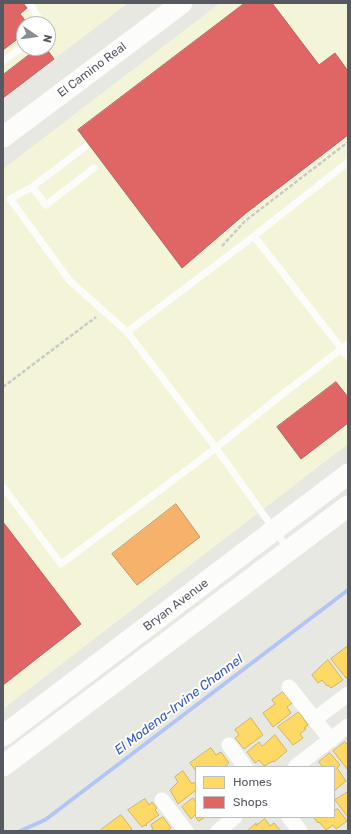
<!DOCTYPE html>
<html>
<head>
<meta charset="utf-8">
<style>
	body { margin:0 }
	#map { position:relative; width:351px; height:834px; overflow:hidden; background:#e8e8e2; font-family:Rubik,sans-serif }
	canvas { display:block }
	.frame { position:absolute; inset:0; border:4px solid #575961; pointer-events:none }
	.legend { position:absolute; left:195px; top:766px; width:140px; height:52px; box-sizing:border-box; background:#fff; border:1px solid #bcbdc0; margin:0; padding:5px 7px; list-style:none; font-size:12px; color:#575961 }
	.legend li { display:flex; align-items:center; gap:8px; height:20px }
	.legend b { width:20px; border:1px solid #bcbdc0 }
	.north { position:absolute; left:16px; top:16px; width:40px; height:40px; box-sizing:border-box; background:#fff; border:1px solid #bcbdc0; border-radius:50%; rotate:103deg; font-size:11px; font-weight:700; line-height:16px; text-align:center; color:#575961 }
	.north::after { content:''; display:block; margin:auto; width:14px; height:18px; background:#8a8b8e; clip-path:polygon(50% 0,100% 100%,50% 72%,0 100%) }
</style>
</head>
<body>
<div id="map">
<canvas width="351" height="834"></canvas>
<div class="frame"></div>
<ul class="legend">
<li><b style="height:11px;background:#ffd966"></b>Homes</li>
<li><b style="height:11px;background:#e06666"></b>Shops</li>
</ul>
<div class="north">N</div>
</div>
<script>
const g = document.querySelector('canvas').getContext('2d');
g.lineJoin = 'round';
function fillPath(path, color) {
  g.fillStyle = color;
  g.fill(path, 'evenodd');
}
function strokePath(path, color, width, dash) {
  g.strokeStyle = color;
  g.lineWidth = width;
  g.lineCap = dash ? 'butt' : 'round';
  g.setLineDash(dash || []);
  g.stroke(path);
}
function label(font, color, halo, rows, align = 'center') {
  g.font = font + ' Rubik,sans-serif';
  g.lineWidth = 4;
  g.setLineDash([]);
  g.textBaseline = 'middle';
  g.strokeStyle = halo;
  g.fillStyle = color;
  for (const [text, x, y, turn = 0] of rows) {
    g.save();
    g.translate(x, y);
    g.rotate((+turn || 0) * Math.PI / 180);
    g.textAlign = isNaN(turn) ? turn : align;
    if (halo) g.strokeText(text, 0, 0);
    g.fillText(text, 0, 0);
    g.restore();
  }
}
fillPath(new Path2D(`
	M3,3H128L3,98ZM24,24H48V48H24Z
	M220,3H348V444L3,709V169Z`), '#f4f5d8');
const homes = new Path2D(`
	M348,646V676L346,678L331,659Z
	M328,660L343,680L331,688L328,685L327,686L322,680L318,683L312,675Z
	M283,692L292,703L287,707L291,713L273,727L263,713L275,704L272,700Z
	M299,712L308,725L304,728L306,729L300,734L303,738L293,745L278,727Z
	M251,718L263,735L244,749L235,738L239,735L235,730Z
	M275,735L287,751L274,762L273,761L264,766L259,760L255,763L247,752L259,742L262,746Z
	M345,742L348,745V770L333,751Z
	M211,748L216,755L221,752L229,763L224,767H196V771L190,763Z
	M330,753L340,765L337,768L346,781L334,791V767H320L322,766L319,762Z
	M183,771L192,784L194,782L196,785V790L178,804L170,790L178,782L175,777Z
	M348,792V817L335,800Z
	M193,798L195,801H196V816L195,815L191,819L182,807Z
	M145,799L149,805L152,802L157,808L155,810L159,815L146,824L147,825L146,826L145,825L142,827L128,810Z
	M338,809L347,821L336,829L333,825L326,830L319,822L318,823L313,817H334V811Z
	M121,815L132,829L129,831H102L101,830Z
	M163,817L171,828L167,831H150L153,829L151,825Z
	M196,817H205L199,821Z
	M265,819L270,826L274,823L281,831H247L256,823V825Z`);
fillPath(homes, '#ffd966');
strokePath(homes, '#cdb364', 1);
const shops = new Path2D(`
	M5,3H23L27,8L20,14L28,24H24V34L3,50V4Z
	M245,3H272L319,65L335,53L348,71V135L246,213L182,268L78,130Z
	M38,48H46L54,59L3,98V75Z
	M336,382L348,397V423L301,459L277,427Z
	M3,522L81,624L3,685Z`);
fillPath(shops, '#e06666');
strokePath(shops, '#b76264', 1);
const health = new Path2D(`
	M176,504L200,537L137,585L112,554Z`);
fillPath(health, '#f6b26b');
strokePath(health, '#c69768', 1);
strokePath(new Path2D(`
	M20,831L45,820L348,590`), '#b2c6f6', 4);
strokePath(new Path2D(`
	M222,246L245,221L348,142
	M3,387L96,317`), '#c5cbc9', 2.5, [4, 2]);
strokePath(new Path2D(`
	M29,3L41,21L40,24
	M3,61L24,46
	M94,168L46,205L32,187L10,199L70,281L127,332L216,448L288,549
	M32,187L85,147
	M254,236L348,357
	M127,332L254,236L348,162
	M3,487L61,564L216,448L275,400L348,344`), '#fcfcfb', 7);
strokePath(new Path2D(`
	M289,687L331,740
	M315,719L348,694
	M229,745L245,767
	M295,767L348,726
	M162,800L186,831
	M289,817L300,831
	M218,831L235,817`), '#fcfcfb', 15);
strokePath(new Path2D(`
	M3,137L182,3
	M3,736L348,474
	M3,766L348,506`), '#fcfcfb', 21);
label('12px', '#575961', '#fff', [
	["El Camino Real",92,70,-37],
	["Bryan Avenue",176,605,-37]
]);
label('italic 13px', '#3656ca', '#fff', [
	["El Modena-Irvine Channel",179,705,-37]
]);
</script>
</body>
</html>
